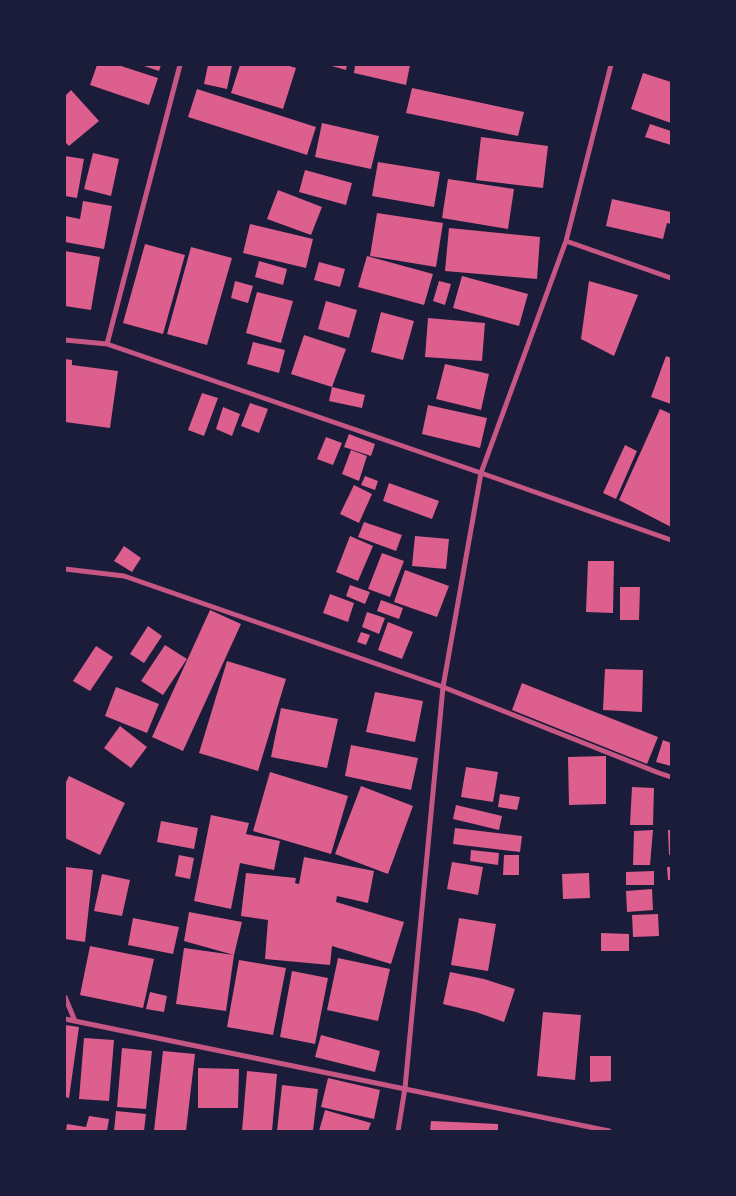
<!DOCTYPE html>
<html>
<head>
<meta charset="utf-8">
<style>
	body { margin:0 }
	#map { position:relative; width:736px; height:1196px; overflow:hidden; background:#1b1b3a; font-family:Ubuntu,sans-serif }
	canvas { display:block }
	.frame { position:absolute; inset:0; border:66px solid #1b1b3a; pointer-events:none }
</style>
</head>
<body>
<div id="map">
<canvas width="736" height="1196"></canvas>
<div class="frame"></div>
</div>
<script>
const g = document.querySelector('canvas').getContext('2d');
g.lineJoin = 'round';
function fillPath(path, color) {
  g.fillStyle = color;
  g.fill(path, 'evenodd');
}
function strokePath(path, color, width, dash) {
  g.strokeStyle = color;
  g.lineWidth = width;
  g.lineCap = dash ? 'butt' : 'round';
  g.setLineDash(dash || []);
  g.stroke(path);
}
fillPath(new Path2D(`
	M97,65H118L158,78L149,105L90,85Z
	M141,65H161L159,71Z
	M208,65H232L227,89L204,84Z
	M240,65H286L296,68L283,109L231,93Z
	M328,65H347L346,70Z
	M355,65H410L406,85L354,73Z
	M643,73L671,82V123L631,109Z
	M412,88L524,112L518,136L406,113Z
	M197,89L316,127L307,155L188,117Z
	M71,90L99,121L69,146L65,142V96Z
	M322,123L379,136L371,169L315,157Z
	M650,124L671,131V145L645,137Z
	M481,137L548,146L543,188L476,180Z
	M93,153L119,159L111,196L84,189Z
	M65,156L84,159L77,198L65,196Z
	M378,162L440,172L434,207L372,196Z
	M305,170L352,183L346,205L299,192Z
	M448,179L514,189L508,229L442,218Z
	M278,190L322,207L311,235L267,219Z
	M612,199L671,212V224L667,223L663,239L606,226Z
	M83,201L112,206L104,249L65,242V216L80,219Z
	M377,213L443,223L436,267L370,256Z
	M250,224L313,239L306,268L243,253Z
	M449,228L540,237L537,279L445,271Z
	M145,244L185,255L163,334L123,323Z
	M191,247L232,258L207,345L167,334Z
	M65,251L100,257L91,310L65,306Z
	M367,256L433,274L424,305L358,287Z
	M259,261L287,269L283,285L255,277Z
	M319,262L345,269L340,287L314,280Z
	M462,276L528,294L519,326L453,308Z
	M235,281L253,286L248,303L231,298Z
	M439,281L451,284L445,305L433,301Z
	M589,281L638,295L614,356L581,339Z
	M257,292L293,301L281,343L246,333Z
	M326,301L357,310L349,338L318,329Z
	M381,312L414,321L403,360L371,352Z
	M428,318L485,323L482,361L425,357Z
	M304,335L346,349L332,387L291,374Z
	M253,342L285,350L279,373L247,364Z
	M666,356L671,358V404L651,397Z
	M65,359L72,360V365L118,371L110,428L65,422Z
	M445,364L489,374L481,410L436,399Z
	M332,387L365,395L362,408L329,401Z
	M202,393L218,398L204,436L188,430Z
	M250,403L268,409L259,433L241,426Z
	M428,405L487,418L480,448L422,434Z
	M223,407L240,414L232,436L216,429Z
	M660,409L671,414V527L619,500Z
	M349,434L375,444L371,456L344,447Z
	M326,437L342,443L333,465L317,459Z
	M625,445L637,451L616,499L603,493Z
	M351,450L367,456L359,481L342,474Z
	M365,476L378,481L375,490L361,485Z
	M389,483L439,501L432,519L383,501Z
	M354,485L372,494L359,523L340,514Z
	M364,522L402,535L396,551L358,537Z
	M350,536L373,546L358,581L336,572Z
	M415,536L449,539L446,569L412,566Z
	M124,546L141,558L132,572L114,561Z
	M382,553L404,561L390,597L368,589Z
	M588,561H614L613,613L586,612Z
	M405,570L449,586L437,617L394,602Z
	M350,585L370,592L365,604L346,596Z
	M620,587H640L639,620H620Z
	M330,594L354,603L348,622L323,613Z
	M381,600L403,608L399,619L377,611Z
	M210,610L241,624L183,751L152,737Z
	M367,612L385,618L379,634L362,627Z
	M388,622L413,632L402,659L378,650Z
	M148,626L162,636L144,663L130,654Z
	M361,632L370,635L366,645L357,642Z
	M165,645L187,659L163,695L141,681Z
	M96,646L113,657L90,691L73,681Z
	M227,661L286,679L258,771L199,753Z
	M605,669L643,670L642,712L603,710Z
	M522,683L658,737L647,764L512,710Z
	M116,687L159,704L147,733L105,716Z
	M375,692L423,701L415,742L366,732Z
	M281,708L338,719L327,768L271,757Z
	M120,726L147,747L131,768L104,748Z
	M663,740L671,743V766L656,762Z
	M351,745L418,758L411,790L345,776Z
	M606,756V804L569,805L568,757Z
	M466,767L498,772L493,802L461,797Z
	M270,772L348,796L331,854L253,831Z
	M69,776L125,803L100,855L65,838V784Z
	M361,786L413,806L388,874L335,854Z
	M632,787L654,788L653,825H630Z
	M500,794L520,797L517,810L498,807Z
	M456,805L502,816L499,830L453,819Z
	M211,815L249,823L246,834L280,841L274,870L240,863L231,909L194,901Z
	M161,821L198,828L194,849L157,842Z
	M455,828L522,836L520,852L453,844Z
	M653,830L650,865H633L634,831Z
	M668,830H671V855H669Z
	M471,850L499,853L498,865L470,861Z
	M179,855L194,858L190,879L175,876Z
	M504,855H519V875H503Z
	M304,857L374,871L368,903L337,896L336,902L404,922L391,964L332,946L330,965L265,959L268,920L241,916L246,873L296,878L295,883L299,884Z
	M452,862L483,867L478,895L447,889Z
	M65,867L93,870L85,942L65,939Z
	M667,867H671V880H668Z
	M654,871V885H626V872Z
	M589,873L590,898L563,899L562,874Z
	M102,874L130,880L122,916L94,911Z
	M652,889L653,910L627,912L626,891Z
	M189,912L242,922L234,955L184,941Z
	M658,914L659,936L633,937L632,915Z
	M133,918L179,927L173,954L128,945Z
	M459,918L496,924L488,971L451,965Z
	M601,933L629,934V951H601Z
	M90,946L154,959L143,1008L80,995Z
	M184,948L234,955L226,1011L176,1004Z
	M338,958L390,969L378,1021L327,1010Z
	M239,960L286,968L273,1035L227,1027Z
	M292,971L328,978L315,1044L280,1037Z
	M450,972L484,979L515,989L504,1022L476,1012L443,1004Z
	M150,992L167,996L164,1012L146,1009Z
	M543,1012L581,1015L575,1080L537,1076Z
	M65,1025L79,1027L69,1098L65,1097Z
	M321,1035L380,1051L375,1072L315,1057Z
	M84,1038L114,1040L109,1101L79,1099Z
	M122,1048L152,1051L146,1109L117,1107Z
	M163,1051L195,1054L186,1131H154Z
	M590,1056H611V1081L590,1082Z
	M198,1068L239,1069L238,1108H198Z
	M247,1071L277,1074L272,1131H242Z
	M328,1078L380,1090L374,1119L321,1107Z
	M282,1085L318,1089L313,1131H277Z
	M325,1110L371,1123L368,1131H319Z
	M116,1111L146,1114L144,1131H114Z
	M89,1116L109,1119L107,1131H66L67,1124L86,1127Z
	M431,1121L498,1124V1131H430Z`), '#dd5f8e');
strokePath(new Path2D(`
	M566,241L671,278
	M65,340L107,344L481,473L671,540
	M107,344L180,65
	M65,569L124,576L443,687L659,773L671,777
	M65,997L75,1021
	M65,1019L609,1131
	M398,1131L405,1088L443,687L481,473L566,241L611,65`), '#c65784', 5);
</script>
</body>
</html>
